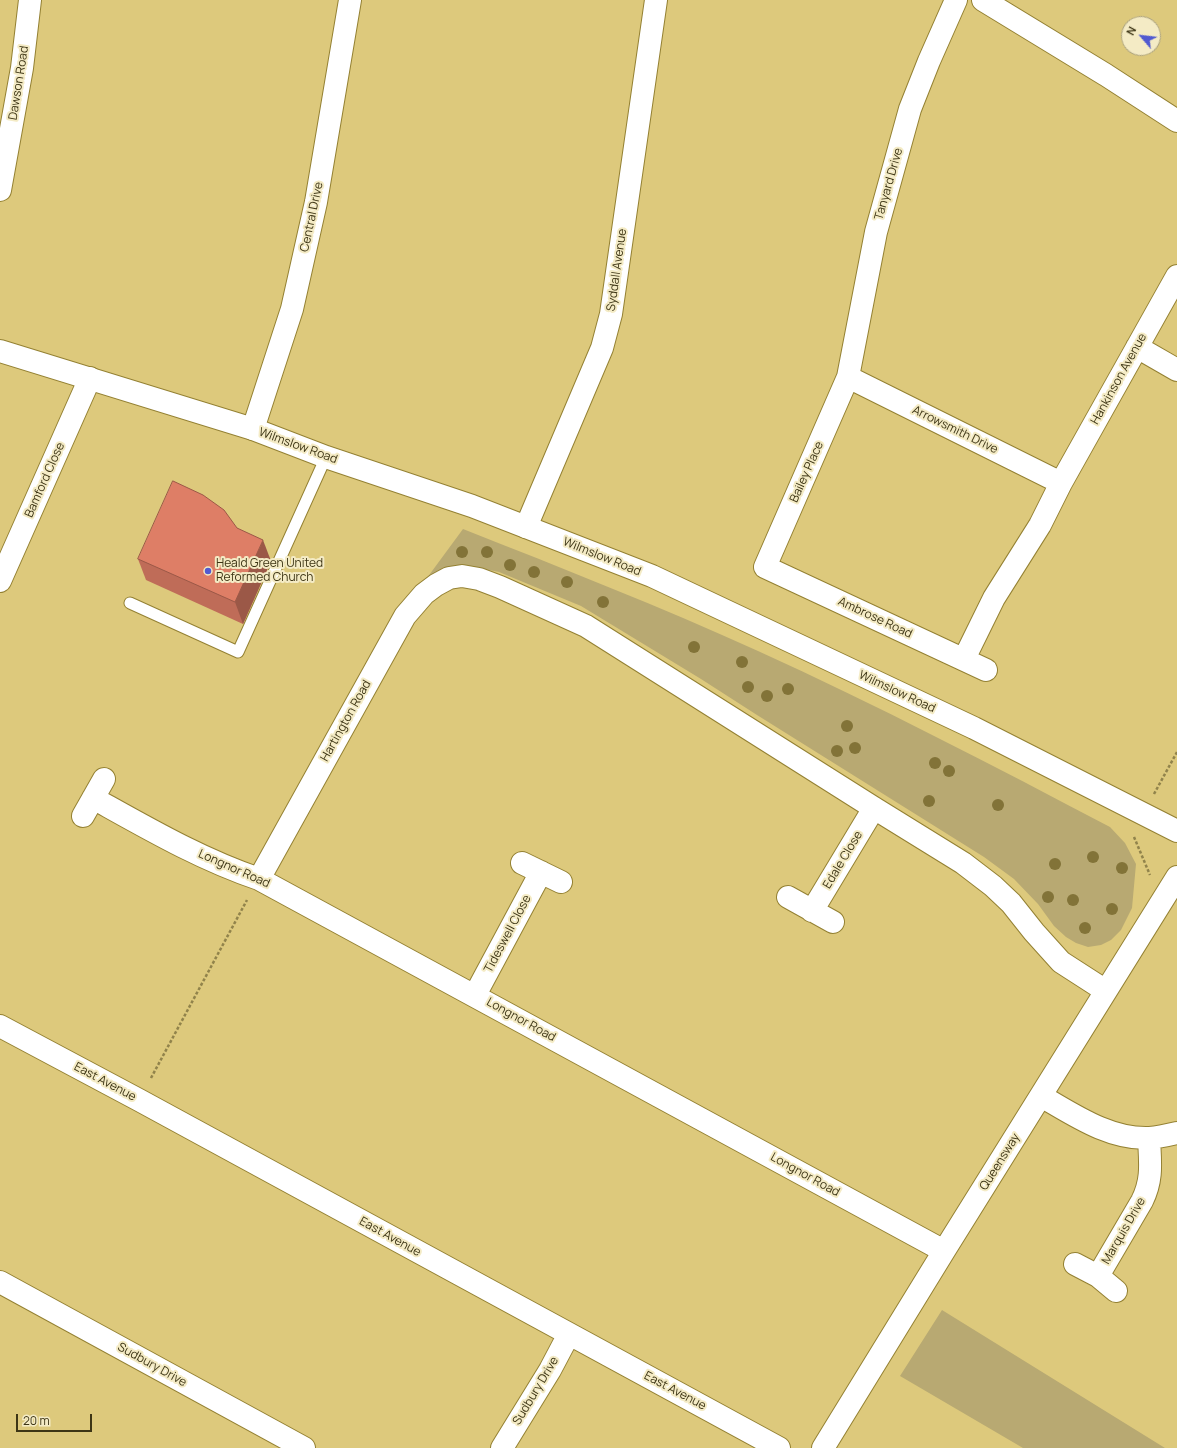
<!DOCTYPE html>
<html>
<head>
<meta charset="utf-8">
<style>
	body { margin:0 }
	#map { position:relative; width:1177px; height:1448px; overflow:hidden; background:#ddc97c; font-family:Manrope,sans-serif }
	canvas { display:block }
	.north { position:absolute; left:1121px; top:16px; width:40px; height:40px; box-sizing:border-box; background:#f4ebc5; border:1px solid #aba27f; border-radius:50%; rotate:298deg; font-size:11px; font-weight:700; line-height:16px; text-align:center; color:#3d3515 }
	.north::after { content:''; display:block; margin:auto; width:14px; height:18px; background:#515ad0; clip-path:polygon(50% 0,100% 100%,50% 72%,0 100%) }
	.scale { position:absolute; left:16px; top:1414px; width:76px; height:18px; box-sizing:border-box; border:2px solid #3d3515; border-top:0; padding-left:5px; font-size:12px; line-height:14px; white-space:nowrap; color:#3d3515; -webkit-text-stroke:3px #f4ebc5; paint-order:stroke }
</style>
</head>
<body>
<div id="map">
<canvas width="1177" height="1448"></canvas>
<div class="north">N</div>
<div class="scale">20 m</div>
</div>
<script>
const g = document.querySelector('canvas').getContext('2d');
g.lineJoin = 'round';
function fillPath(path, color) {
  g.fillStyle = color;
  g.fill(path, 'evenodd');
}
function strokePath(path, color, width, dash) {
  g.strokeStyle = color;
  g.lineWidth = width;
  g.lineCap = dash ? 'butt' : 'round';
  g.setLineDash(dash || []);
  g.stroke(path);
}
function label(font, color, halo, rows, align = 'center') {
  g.font = font + ' Manrope,sans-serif';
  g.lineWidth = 4;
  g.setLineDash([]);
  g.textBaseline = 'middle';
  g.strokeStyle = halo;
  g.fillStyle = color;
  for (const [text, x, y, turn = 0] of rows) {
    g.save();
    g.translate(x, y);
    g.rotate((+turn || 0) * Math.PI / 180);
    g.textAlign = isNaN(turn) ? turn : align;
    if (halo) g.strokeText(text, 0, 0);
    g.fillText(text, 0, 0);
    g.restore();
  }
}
fillPath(new Path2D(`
	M463,529C562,568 661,607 758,651C877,705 994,766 1110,827L1125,843L1136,864L1132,908L1121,930L1111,940L1101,945L1088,947L1076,943L1066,937L1054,926L1038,904L1014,879L984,857L757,715L701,679L581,606L499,572L474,567L463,566L424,582Z
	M942,1310L1165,1448H1023L900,1376Z`), '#b8a972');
const lane = new Path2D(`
	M130,603L238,652L326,457`);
const street = new Path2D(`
	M956,0L929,61L910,109L876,232L848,377L765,567L986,670
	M983,0L1106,75L1177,121
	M0,190L22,68L30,0
	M1137,347L1177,370
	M848,377L1061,483
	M253,429L292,309L316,202L350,0
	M526,527L602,348L611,314L656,0
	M0,581L90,378
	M964,659L994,598L1040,525L1061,483L1177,276
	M93,798C147,828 200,859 259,879L944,1251
	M83,816L104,779
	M522,863L561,882
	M259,879L405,616L424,594L436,585L449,578L462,576L479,579L500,587L586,626L874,808L963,863L993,886L1011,903L1034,932L1061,962L1106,991
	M788,897L833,922
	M812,911L874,808
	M475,995L541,872
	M0,1026L139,1100L779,1448
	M1041,1096C1074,1115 1110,1140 1150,1138C1159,1137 1168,1135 1177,1133
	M1075,1264L1098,1276L1116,1291
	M1098,1276L1142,1201C1153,1179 1150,1162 1149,1138
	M0,1282L304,1448
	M502,1448L550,1370L569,1334
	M823,1448L944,1251L1177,877`);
const secondary = new Path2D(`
	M0,351L253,429L326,457L472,506L652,576L974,728L1177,831`);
strokePath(lane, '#948133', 13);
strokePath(street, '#948133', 24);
strokePath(secondary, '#948133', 24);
strokePath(new Path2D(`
	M1154,794L1177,752
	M1134,837L1150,875
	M151,1078L247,900`), '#91834b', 2.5, [3, 2]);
strokePath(lane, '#fff', 11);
strokePath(street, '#fff', 22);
strokePath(secondary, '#fff', 22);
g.fillStyle = '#827338';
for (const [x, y] of [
	[462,552],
	[487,552],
	[510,565],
	[534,572],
	[567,582],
	[603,602],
	[694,647],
	[742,662],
	[748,687],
	[788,689],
	[767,696],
	[847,726],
	[855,748],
	[837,751],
	[935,763],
	[949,771],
	[929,801],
	[998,805],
	[1093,857],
	[1055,864],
	[1122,868],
	[1048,897],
	[1073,900],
	[1112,909],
	[1085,928]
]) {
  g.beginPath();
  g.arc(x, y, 6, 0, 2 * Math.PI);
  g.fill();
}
fillPath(new Path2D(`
	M237,528L271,561L243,624L146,580L138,559Z`), '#bf6c58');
fillPath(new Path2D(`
	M263,540L271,561L243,624L235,602Z`), '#9b5847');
const building = new Path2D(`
	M173,481L203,495L224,510L237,528L263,540L235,602L138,559Z`);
fillPath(building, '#de7e66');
strokePath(building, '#9b5847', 1);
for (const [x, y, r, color] of [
	[208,571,4,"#515ad0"]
]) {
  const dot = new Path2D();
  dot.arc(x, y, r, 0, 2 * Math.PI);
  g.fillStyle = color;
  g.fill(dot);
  strokePath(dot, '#f4ebc5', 1.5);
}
label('12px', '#3d3515', '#f4ebc5', [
	["Dawson Road",19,83,-81],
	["Tanyard Drive",889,184,-74],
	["Central Drive",312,217,-78],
	["Syddall Avenue",617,270,-82],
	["Hankinson Avenue",1119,379,-61],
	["Arrowsmith Drive",955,430,26],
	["Wilmslow Road",298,446,20],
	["Bailey Place",807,472,-66],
	["Bamford Close",45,480,-66],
	["Wilmslow Road",602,557,22],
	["Ambrose Road",875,618,25],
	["Wilmslow Road",897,692,25],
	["Hartington Road",346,721,-61],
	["Edale Close",843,860,-59],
	["Longnor Road",234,869,24],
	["Tideswell Close",508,934,-62],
	["Longnor Road",521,1020,29],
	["East Avenue",105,1082,28],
	["Queensway",1000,1162,-58],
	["Longnor Road",805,1175,29],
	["Marquis Drive",1124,1231,-60],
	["East Avenue",390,1237,29],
	["Sudbury Drive",152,1365,29],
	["Sudbury Drive",536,1391,-59],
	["East Avenue",675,1391,28]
]);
label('12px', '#3d3515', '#f4ebc5', [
	["Heald Green United",216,564],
	["Reformed Church",216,578]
], 'left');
</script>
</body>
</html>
